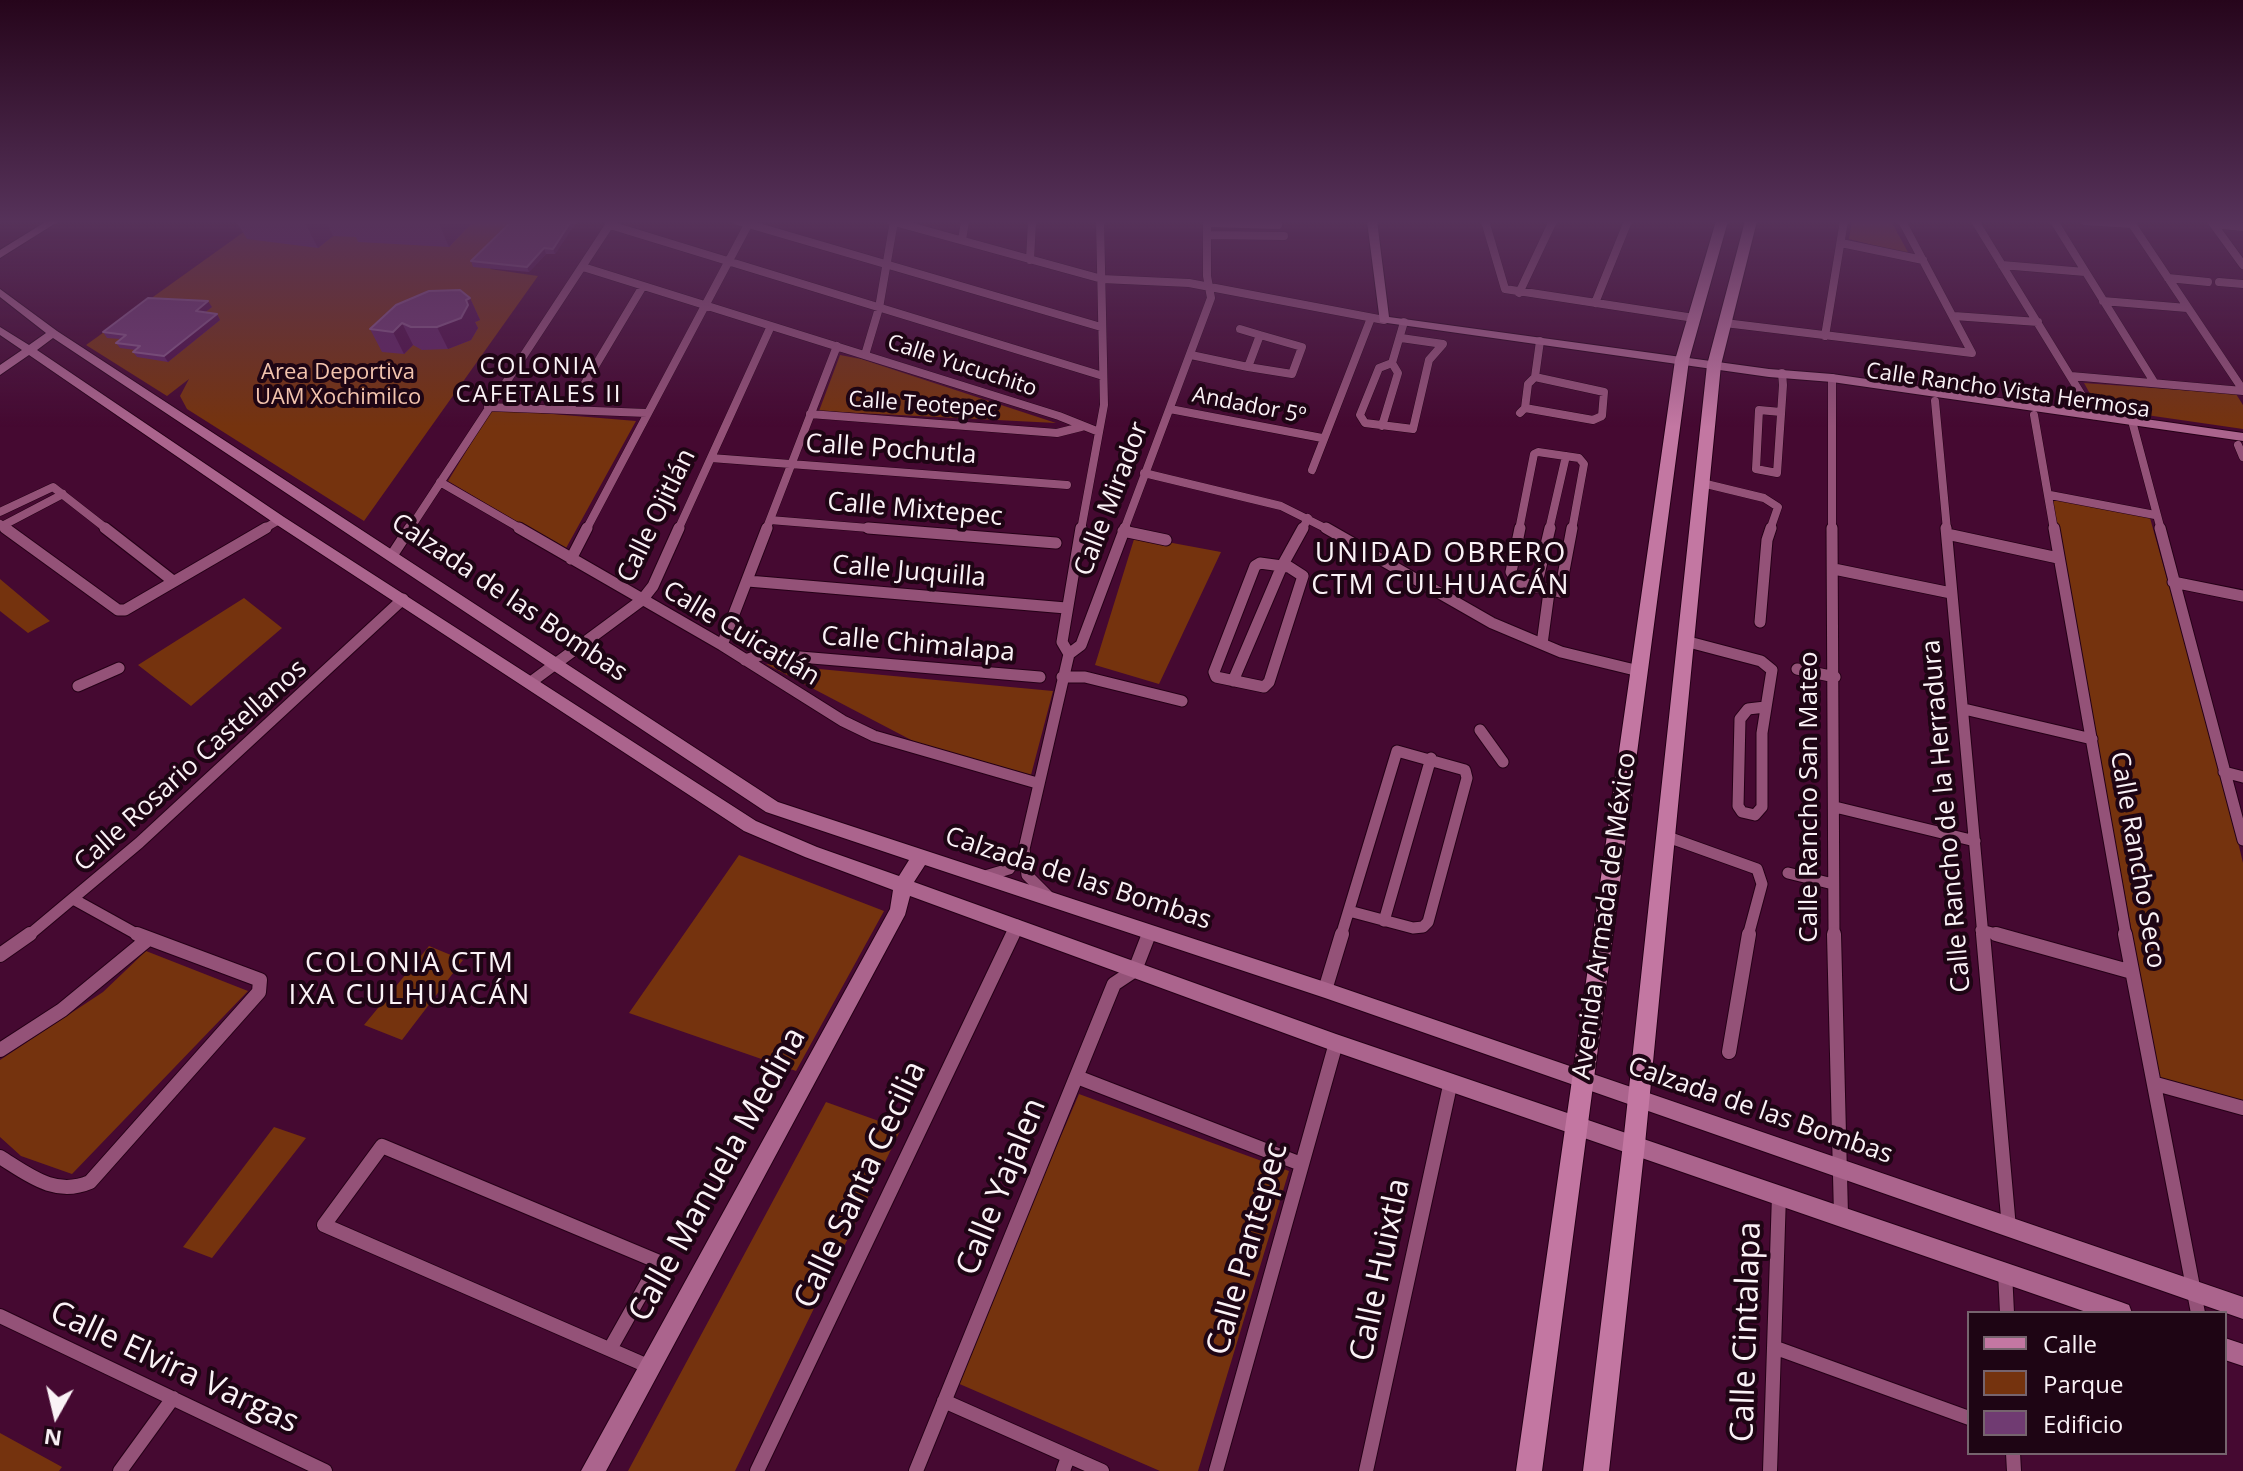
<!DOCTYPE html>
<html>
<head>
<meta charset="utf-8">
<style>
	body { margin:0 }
	#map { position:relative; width:2243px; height:1471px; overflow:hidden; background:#450931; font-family:"Open Sans",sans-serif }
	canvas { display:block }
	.legend { position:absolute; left:1967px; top:1311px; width:260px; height:144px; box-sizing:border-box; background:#1e0514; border:2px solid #76646e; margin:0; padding:10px 14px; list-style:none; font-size:24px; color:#faf2f6 }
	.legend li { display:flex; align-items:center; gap:16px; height:40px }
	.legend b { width:40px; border:2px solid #76646e }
	.north { position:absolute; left:16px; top:1375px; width:80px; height:80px; -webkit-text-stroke:6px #1e0514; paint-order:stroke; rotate:188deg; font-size:22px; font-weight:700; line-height:32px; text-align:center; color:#faf2f6 }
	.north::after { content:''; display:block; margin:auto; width:28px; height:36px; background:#faf2f6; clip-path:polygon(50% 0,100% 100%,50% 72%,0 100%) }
</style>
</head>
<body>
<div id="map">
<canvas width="2243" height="1471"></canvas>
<ul class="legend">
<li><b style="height:10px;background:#c377a2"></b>Calle</li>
<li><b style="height:22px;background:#75330e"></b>Parque</li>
<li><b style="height:22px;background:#703b72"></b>Edificio</li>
</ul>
<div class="north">N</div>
</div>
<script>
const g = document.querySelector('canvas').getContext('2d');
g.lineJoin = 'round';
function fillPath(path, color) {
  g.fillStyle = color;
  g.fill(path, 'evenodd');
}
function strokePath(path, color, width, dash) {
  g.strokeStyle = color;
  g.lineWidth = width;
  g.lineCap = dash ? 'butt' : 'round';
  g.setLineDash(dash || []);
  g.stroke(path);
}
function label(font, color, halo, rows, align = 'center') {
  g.font = font + ' "Open Sans",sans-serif';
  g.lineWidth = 8;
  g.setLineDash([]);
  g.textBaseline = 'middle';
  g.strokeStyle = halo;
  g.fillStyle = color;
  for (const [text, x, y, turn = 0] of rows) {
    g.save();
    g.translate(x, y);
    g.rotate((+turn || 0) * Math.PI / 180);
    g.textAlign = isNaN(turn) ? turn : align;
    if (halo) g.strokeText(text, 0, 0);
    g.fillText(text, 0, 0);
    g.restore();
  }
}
fillPath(new Path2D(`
	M259,221H542L490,269L538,276L364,521L187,409L180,396L189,379L167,396L86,345Z
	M1852,221H1891L1909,254L1849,239Z
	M840,355L861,359L1056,423L819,411Z
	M2084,383L2236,394L2243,405V429L2098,408Z
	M492,409L636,421L565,550L448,481Z
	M2051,496L2150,518L2221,771L2243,863V1113L2161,1089Z
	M1135,536L1221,552L1159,684L1095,665Z
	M0,579L50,621L28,633L0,611Z
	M244,598L282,628L191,706L138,665Z
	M766,664L1053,691L1031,775L915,742Z
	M739,855L884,911L796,1071L629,1013Z
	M429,946L463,960L402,1040L364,1025Z
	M146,951L248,991L72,1174L21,1156L0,1137V1060L103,992Z
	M1079,1094L1289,1171L1198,1471H1160L955,1382Z
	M826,1102L901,1129L735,1471H628Z
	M274,1127L306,1138L212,1258L183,1247Z
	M0,1433L62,1467L59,1471H0Z`), '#75330e');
const streetFar2 = new Path2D(`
	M738,221L1101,327
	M891,221L1102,279L1189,283L1384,320
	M1485,221L1505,289L1694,318
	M1975,221L2094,415
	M2054,221L2154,382
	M2085,221L2132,224
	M2130,221L2243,390
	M2211,221L2243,265
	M1207,223L1278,225
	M2214,224L2243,227
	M610,225L1103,376
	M1207,235L1284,236
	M962,240L965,221
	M1841,243L1923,260
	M1030,260L1032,221
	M2002,265L2085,272
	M583,267L1059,416L1099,432
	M2168,278L2208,282
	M2219,282L2243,284
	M1519,293L1553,221
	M2103,301L2187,308
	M1595,303L1628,221
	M1954,316L2038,322
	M1725,323L1972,353L1902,221
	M1240,329L1260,335
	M1260,335L1302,347L1292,374L1248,367Z
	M1825,336L1844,221
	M1401,338L1443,344L1429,360L1413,429L1365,423L1360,415L1379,368L1392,363L1404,322
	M865,355L879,308L894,221
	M1191,355L1248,367
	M2071,376L2243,391
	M1832,378V530
	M1935,401L1947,530
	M488,407L647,413
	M1525,408L1593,420L1602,416L1604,392L1535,377
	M1170,409L1322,438
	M569,410L643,286
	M1781,412L1759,410L1756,469L1777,473L1783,385L1782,373
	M1520,413L1525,408L1528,384L1535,377L1540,341
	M810,414L1057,433L1081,427
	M2034,415L2054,530
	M2132,421L2161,530
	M1382,426L1398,373L1392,363
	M2238,445L2243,457
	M711,458L1067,485
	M1312,470L1371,318
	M1144,473L1281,506L1329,530
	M440,482L523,530
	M1702,483L1764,498L1778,507L1770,530
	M2050,495L2155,515
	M0,512L53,487L108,530
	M770,520L893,530
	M0,524L8,530
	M2,526L63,494
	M262,530L279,520
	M409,530L612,221
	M586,530L750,221
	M678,530L771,326
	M766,530L837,346
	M1081,530L1104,405L1100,221
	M1124,530L1211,298L1207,276V221
	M1302,530L1308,518
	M1519,530L1534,454L1538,452L1579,458L1584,464L1572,530
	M1549,530L1566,456`);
const streetFar1 = new Path2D(`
	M5,528L118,610H125L266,528
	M105,528L173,581
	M519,528L722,645L843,721L874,736L1037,783
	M868,528L1056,543
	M1326,528L1492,623L1561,652L1639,671
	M1520,528L1511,572L1519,582L1560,592L1572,528
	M1832,528L1834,936
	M1946,528L1983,936
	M2054,528L2126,936
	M2160,528L2243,840
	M1123,531L1166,540
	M1947,534L2058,558
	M393,554L410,528
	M571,559L587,528
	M1260,563L1289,567L1303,576L1269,682L1264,687L1216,677L1214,672L1255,566Z
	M1834,569L1951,593
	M748,581L1066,608
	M2173,582L2243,596
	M1536,587L1550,528
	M1760,622L1767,540L1771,528
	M1685,641L1761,661L1772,670L1762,733V807L1755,815L1742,812L1738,806L1740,719L1748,709L1765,707
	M1542,644L1549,592
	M722,645L767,528
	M1069,654L1081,645L1125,528
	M745,660L764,654L1040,677
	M1797,669L1835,677
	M1062,677H1085L1182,701
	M1233,681L1282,566L1303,528
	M531,682L642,600L653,586L679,528
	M78,686L119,668
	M1964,709L2092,739
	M1480,730L1503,762
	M2224,772L2243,777
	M1835,807L1975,841
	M1665,836L1757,869L1762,884L1748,936
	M1788,873L1833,884
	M985,876L1009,869L1024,850
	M1048,896L1027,875L1024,849L1069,654L1062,642L1081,528
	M75,900L140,936
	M1384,921L1431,758
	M1981,930L2003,936
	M28,936L139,843L403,599
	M1012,936L1017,925
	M1148,936L1150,932
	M1341,936L1397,751L1465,770L1467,778L1428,922L1423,927L1413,928L1349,911`);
const street = new Path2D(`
	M1834,934L1841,1215
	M1983,934L2009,1228
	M1996,934L2132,972
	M2125,934L2198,1313
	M0,955L30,934
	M1325,990L1342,934
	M0,1050L62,1010L147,940
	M1729,1052L1749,934
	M1077,1077L1301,1164
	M2156,1084L2243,1108
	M0,1157C29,1175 55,1197 90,1182L259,992L260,980L137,934
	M2005,1272L2007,1313
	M0,1316L325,1471
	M1776,1348L1969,1418
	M610,1349L659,1262L382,1146L324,1225L650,1367
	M944,1401L1102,1471
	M2013,1453L2014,1471
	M120,1471L173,1398
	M757,1471L1013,934
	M916,1471L1114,984L1135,970L1149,934
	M1063,1471L1068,1457
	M1216,1471L1336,1043
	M1366,1471L1451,1081
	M1770,1471L1779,1195`);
const secondary = new Path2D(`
	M47,221H59L0,258V250Z
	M1367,221H1377L1389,317L1769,369L1832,374L2243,433V441L1832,382L1769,377L1380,322Z
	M0,289L57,331L778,802L1325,982L2243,1297V1319L1325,998L925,865L914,882L1336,1034L2121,1302L2129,1305L2132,1313H2089L1336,1052L910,896L905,915L606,1471H581L890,909L893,890L805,857L744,831L274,523L29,355L0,375V365L22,350L0,335V327L29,345L46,333L0,297ZM53,338L766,812L909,860L899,876L817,847L756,821L284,517L37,350Z
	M2225,1338L2243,1344V1366L2225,1360Z`);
const primary = new Path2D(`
	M1716,221H1728L1689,360L1542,1471H1516L1675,360Z
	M1745,221H1757L1721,365L1645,1144L1609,1471H1583L1623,1144L1707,365Z`);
strokePath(streetFar2, '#250017', 9);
strokePath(streetFar1, '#250017', 13);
strokePath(street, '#250017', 16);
strokePath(secondary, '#250017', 2);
strokePath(primary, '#250017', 2);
strokePath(streetFar2, '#945278', 8);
strokePath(streetFar1, '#945278', 11);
strokePath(street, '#945278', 14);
fillPath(secondary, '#ab648d');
fillPath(primary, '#c377a2');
fillPath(new Path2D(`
	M236,221H477L469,226L449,247L358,242L356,237L333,236L318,248L247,239Z
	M512,221H577L555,254H546L529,272L473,267L471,261Z
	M470,298L480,320L475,322L478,328L471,340L448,349L422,350L413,345L404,354L382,352L370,329Z
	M212,307L205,312L217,314L220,320L168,362L137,357L133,352L135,350L120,348L116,343L120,339L107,338L103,332Z`), '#602562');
fillPath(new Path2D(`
	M304,221H326L333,236L318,248Z
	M438,221H477L469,226L449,247Z
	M571,221H577L555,254L553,249Z
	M544,248L546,254L529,272L527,267Z
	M470,298L480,320L475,322L478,328L471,340L448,349L437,327L466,300Z
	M208,301L212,307L199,317L196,311Z
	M217,314L220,320L168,362L164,356Z
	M402,323L413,345L404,354L393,332Z`), '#4e1148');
const building = new Path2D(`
	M512,221H571L553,249L544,248L527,267L471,261Z
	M460,290L470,298L466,300L468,305L461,318L437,327H411L402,323L393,332L370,329L396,305L429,291Z
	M148,298L208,301L196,311L217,314L164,356L133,352L140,346L116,343L126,335L103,332Z`);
fillPath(building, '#703b72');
strokePath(building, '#865887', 2);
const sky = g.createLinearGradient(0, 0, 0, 427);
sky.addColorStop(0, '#26051b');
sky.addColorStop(0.52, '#56325a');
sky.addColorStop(1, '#56325a00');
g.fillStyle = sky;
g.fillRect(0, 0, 2243, 427);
label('22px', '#faf2f6', '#1e0514', [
	["Calle Yucuchito",962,366,18],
	["Calle Rancho Vista Hermosa",2008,391,8],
	["Calle Teotepec",923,405,4],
	["Andador 5º",1249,406,11]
]);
label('22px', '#f3c4ae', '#1e0514', [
	["Area Deportiva",338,373],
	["UAM Xochimilco",338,398]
]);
g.letterSpacing = '2px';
label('24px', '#faf2f6', '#1e0514', [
	["COLONIA",539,367],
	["CAFETALES II",539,395]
]);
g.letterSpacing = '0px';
label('26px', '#faf2f6', '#1e0514', [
	["Calle Pochutla",891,450,4],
	["Calle Mirador",1112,499,-69],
	["Calle Mixtepec",915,510,5],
	["Calle Ojitlán",657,516,-64],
	["Calle Juquilla",909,572,5],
	["Calzada de las Bombas",509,598,34],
	["Calle Cuicatlán",741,634,31],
	["Calle Chimalapa",918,645,5],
	["Calle Rosario Castellanos",191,766,-42],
	["Calle Rancho San Mateo",1810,797,-90],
	["Calle Rancho de la Herradura",1947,816,-95],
	["Calle Rancho Seco",2137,860,80],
	["Calzada de las Bombas",1078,879,18],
	["Avenida Armada de México",1605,916,-82],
	["Calzada de las Bombas",1760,1111,19]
]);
g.letterSpacing = '2px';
label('28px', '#faf2f6', '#1e0514', [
	["UNIDAD OBRERO",1441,554],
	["CTM CULHUACÁN",1441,586],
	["COLONIA CTM",410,964],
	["IXA CULHUACÁN",410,996]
]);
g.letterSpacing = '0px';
label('32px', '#faf2f6', '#1e0514', [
	["Calle Manuela Medina",718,1175,-61],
	["Calle Santa Cecilia",861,1185,-65],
	["Calle Yajalen",1002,1187,-68],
	["Calle Pantepec",1248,1249,-74],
	["Calle Huixtla",1381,1270,-78],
	["Calle Cintalapa",1747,1332,-88],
	["Calle Elvira Vargas",174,1368,25]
]);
</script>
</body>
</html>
